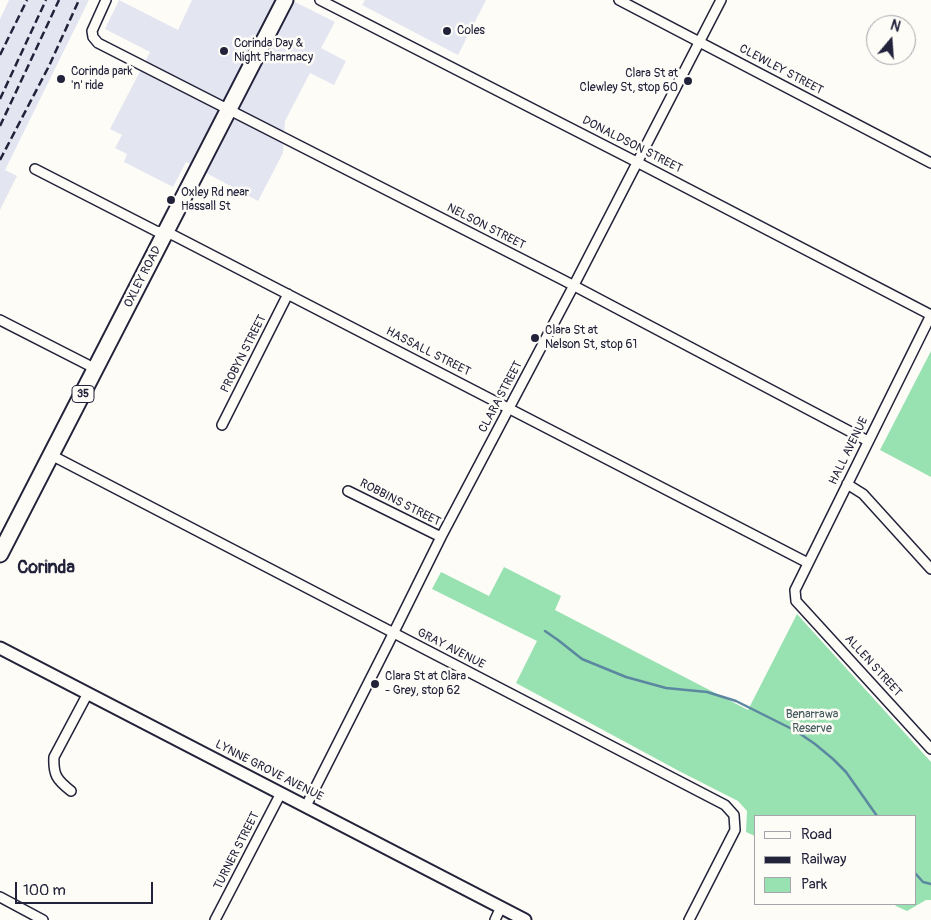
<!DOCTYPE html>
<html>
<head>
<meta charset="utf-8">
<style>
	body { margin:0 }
	#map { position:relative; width:931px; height:920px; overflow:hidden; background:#fdfcf7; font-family:Pangolin,sans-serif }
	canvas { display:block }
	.legend { position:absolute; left:754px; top:815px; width:162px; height:90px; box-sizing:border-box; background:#fdfcf7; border:1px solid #a5a5ac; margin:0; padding:6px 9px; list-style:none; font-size:15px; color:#22223b }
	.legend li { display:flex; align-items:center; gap:10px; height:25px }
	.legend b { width:25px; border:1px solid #a5a5ac }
	.north { position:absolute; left:866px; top:15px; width:50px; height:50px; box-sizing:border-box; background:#fdfcf7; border:1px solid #a5a5ac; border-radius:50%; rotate:18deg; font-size:14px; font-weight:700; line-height:20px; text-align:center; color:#22223b }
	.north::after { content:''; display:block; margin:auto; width:18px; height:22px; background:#22223b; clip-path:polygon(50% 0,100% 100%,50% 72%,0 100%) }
	.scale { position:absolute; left:15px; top:882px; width:138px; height:22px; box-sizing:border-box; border:2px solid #22223b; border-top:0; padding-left:6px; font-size:15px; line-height:18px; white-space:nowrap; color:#22223b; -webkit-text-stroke:4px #fdfcf7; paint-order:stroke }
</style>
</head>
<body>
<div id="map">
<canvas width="931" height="920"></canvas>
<ul class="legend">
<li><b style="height:6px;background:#fdfcf7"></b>Road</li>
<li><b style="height:6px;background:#22223b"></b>Railway</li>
<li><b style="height:14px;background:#98e1b1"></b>Park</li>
</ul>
<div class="north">N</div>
<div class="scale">100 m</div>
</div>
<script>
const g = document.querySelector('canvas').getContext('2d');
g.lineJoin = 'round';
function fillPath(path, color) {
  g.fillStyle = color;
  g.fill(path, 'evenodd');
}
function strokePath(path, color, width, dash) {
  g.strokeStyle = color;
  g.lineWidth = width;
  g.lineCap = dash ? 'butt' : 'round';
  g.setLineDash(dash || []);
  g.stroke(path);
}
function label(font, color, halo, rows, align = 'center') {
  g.font = font + ' Pangolin,sans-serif';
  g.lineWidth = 5;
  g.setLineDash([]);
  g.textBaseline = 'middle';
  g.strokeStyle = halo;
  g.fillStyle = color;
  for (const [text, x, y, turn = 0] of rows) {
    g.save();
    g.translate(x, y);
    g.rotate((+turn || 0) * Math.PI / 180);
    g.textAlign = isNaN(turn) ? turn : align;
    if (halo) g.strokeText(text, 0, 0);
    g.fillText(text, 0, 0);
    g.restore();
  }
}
fillPath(new Path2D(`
	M9,0H89L5,170L17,176L0,210V19Z
	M119,0L178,30L192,0H291L335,22L321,48L346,61L334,85L310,73L285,121L283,153L258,201L186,162L173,187L124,162L127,154L115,148L122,135L110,129L150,52L105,29Z
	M365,0H486L458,55L362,5Z`), '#e3e6f1');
fillPath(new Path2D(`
	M931,351V477L880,450Z
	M504,567L561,596L555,610L748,710L797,614L931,762V900H926L907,911L896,906L894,904H915V816H755V836L746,832L747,811L738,801L679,771L516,683L537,641L432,589L441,572L489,596Z`), '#98e1b1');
strokePath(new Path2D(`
	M545,631L558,640L582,659L626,677L666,688L707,692L736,701L796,731L815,744L833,759L846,772L877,816
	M915,873L923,882L931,884`), '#5c87a0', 2.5);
const minor = new Path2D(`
	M106,0L92,31L93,37L98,43L563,280L868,441
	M320,0L627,157L931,315
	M619,0L931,163
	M35,169L156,231L173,235L808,563
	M931,315L795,590L796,601L931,749
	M0,320L96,369
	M222,425L288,294
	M51,455L725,805L734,815L735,830L689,920
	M847,484L863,494L931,569
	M348,491L441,537
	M71,791C57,780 53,775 54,757L88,693
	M306,806L388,644L441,537L574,285L721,0
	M0,897L43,920
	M215,920L281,793
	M495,920L501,907`);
const tertiary = new Path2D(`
	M0,648L525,920`);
const primary = new Path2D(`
	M0,554L285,0`);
strokePath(minor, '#22223b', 12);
strokePath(tertiary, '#22223b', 15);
strokePath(primary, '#22223b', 19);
strokePath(minor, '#fdfcf7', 9);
strokePath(tertiary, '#fdfcf7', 11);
strokePath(primary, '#fdfcf7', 15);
strokePath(new Path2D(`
	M0,55L27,0
	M0,99L46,0
	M0,126L59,0
	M0,160L49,66L79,0`), '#22223b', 2.5, [8, 4]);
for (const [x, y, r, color] of [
	[447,31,5,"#22223b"],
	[224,51,5,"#22223b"],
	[61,79,5,"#22223b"],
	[688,81,5,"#22223b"],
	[171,200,5,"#22223b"],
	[535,338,5,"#22223b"],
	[375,684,5,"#22223b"]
]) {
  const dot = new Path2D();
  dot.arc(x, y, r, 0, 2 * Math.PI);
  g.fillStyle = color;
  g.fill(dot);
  strokePath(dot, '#fdfcf7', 2);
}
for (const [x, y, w] of [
	[83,394,22]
]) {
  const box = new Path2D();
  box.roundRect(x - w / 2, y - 8.5, w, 17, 4);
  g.fillStyle = '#fdfcf7';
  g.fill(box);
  strokePath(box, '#22223b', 1);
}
label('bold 11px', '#22223b', null, [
	["35",83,394]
]);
label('12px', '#22223b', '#fdfcf7', [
	["Coles",457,31],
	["Corinda Day &",234,44],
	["Night Pharmacy",234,58],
	["Corinda park",71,72],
	["'n' ride",71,86],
	["Clara St at",678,74,"right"],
	["Clewley St, stop 60",678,88,"right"],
	["Oxley Rd near",181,193],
	["Hassall St",181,207],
	["Clara St at",545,331],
	["Nelson St, stop 61",545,345],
	["Clara St at Clara",385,677],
	["- Grey, stop 62",385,691]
], 'left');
label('12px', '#22223b', '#fdfcf7', [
	["CLEWLEY STREET",781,70,28],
	["DONALDSON STREET",632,145,27],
	["NELSON STREET",486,227,27],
	["OXLEY ROAD",143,277,-63],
	["HASSALL STREET",428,352,27],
	["PROBYN STREET",244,354,-63],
	["CLARA STREET",501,397,-62],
	["HALL AVENUE",849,451,-64],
	["ROBBINS STREET",400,503,27],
	["GRAY AVENUE",451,649,27],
	["ALLEN STREET",873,666,48],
	["LYNNE GROVE AVENUE",269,771,27],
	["TURNER STREET",237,851,-63]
]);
label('12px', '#455b5e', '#fdfcf7', [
	["Benarrawa",812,715],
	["Reserve",812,729]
]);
label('bold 18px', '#22223b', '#fdfcf7', [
	["Corinda",46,568]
]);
</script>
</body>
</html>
